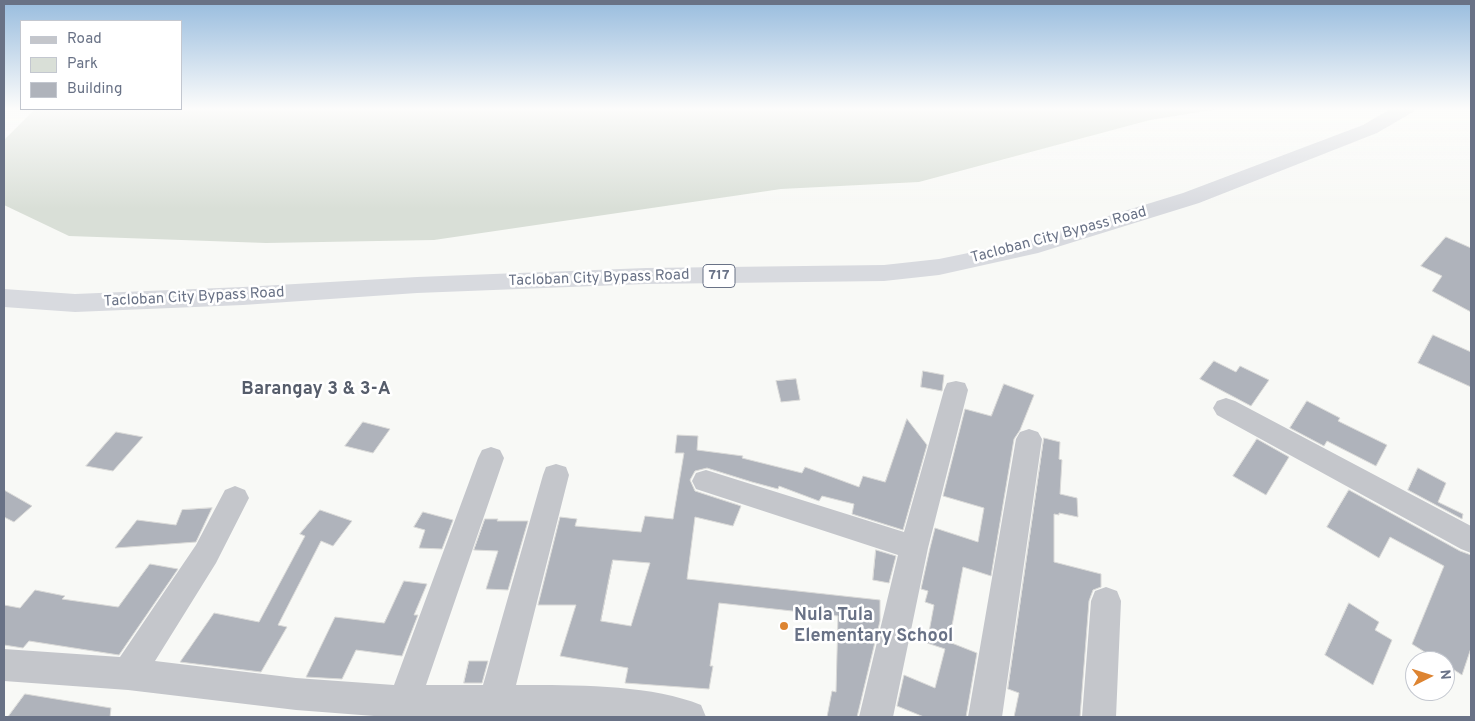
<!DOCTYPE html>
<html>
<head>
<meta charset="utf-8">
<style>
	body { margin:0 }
	#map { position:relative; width:1475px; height:721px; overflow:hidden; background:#f8f9f6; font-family:Overpass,sans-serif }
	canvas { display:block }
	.frame { position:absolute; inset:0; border:5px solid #697286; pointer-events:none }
	.legend { position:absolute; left:20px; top:20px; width:162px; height:90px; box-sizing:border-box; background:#fff; border:1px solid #c3c7cf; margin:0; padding:6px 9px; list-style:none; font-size:15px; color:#697286 }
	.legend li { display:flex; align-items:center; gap:10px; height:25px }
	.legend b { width:25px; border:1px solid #c3c7cf }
	.north { position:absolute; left:1405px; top:651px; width:50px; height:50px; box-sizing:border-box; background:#fff; border:1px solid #c3c7cf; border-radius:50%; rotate:85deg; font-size:14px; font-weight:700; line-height:20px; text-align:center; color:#697286 }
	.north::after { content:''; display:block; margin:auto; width:18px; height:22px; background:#dd8432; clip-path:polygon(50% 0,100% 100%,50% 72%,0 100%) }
</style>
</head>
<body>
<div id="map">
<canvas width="1475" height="721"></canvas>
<div class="frame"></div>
<ul class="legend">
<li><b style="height:6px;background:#c4c6cb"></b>Road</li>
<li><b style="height:14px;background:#d9dfd7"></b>Park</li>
<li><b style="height:14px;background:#afb3bb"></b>Building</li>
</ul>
<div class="north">N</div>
</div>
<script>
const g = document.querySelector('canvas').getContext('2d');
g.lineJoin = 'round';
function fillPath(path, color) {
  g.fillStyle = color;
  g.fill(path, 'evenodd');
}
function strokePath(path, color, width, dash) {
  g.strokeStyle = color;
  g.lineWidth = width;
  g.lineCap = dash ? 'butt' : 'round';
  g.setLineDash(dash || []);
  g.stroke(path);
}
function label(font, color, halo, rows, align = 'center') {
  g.font = font + ' Overpass,sans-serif';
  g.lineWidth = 5;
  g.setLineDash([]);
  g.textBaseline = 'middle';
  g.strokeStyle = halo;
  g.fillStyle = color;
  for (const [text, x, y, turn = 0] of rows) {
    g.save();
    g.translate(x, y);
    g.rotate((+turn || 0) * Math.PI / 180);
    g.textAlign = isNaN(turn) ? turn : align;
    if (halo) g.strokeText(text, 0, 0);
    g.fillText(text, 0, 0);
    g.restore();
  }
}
fillPath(new Path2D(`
	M1225,108L1150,120L919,182L781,189L434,240L266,243L69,236L4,205V140L35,109Z`), '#d9dfd7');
const building = new Path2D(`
	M1446,237L1471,248V312L1432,291L1442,276L1421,266Z
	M1433,335L1471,352V387L1418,363Z
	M1214,361L1236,372L1240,366L1269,380L1251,406L1200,379Z
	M923,371L944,375L942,391L921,387Z
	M796,379L800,400L781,402L776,381Z
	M1004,384L1034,395L1020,430L1014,439L991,576L963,567L949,642L977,653L966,717H924L897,706L904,675L935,688L945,649L927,643L934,605L925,602L928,591L921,589L930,548L935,528L978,542L984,508L943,496L965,409L991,416Z
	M1307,401L1340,418L1338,421L1387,445L1376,466L1327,441L1324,446L1290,428Z
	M907,419L927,445L903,530L852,514L854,504L822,496L819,501L779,486L778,489L752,482L707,468L695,471L690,480L695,491L741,506L733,526L695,517L687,579L880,600V621L857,717H827L832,691L836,692L838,616L719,603L710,666H713L709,689L625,683L628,668L560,656L576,605H538L560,517L577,519L575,526L641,532L645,516L673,519L684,453H675L677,435L698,436L697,450L743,456L742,458L802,473L805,467L859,487L863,476L885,482ZM613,560L650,563L631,626L601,621Z
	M363,422L390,429L373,453L345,446Z
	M116,432L143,437L113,471L86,466Z
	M1044,438L1060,442L1059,459L1062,460L1060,494L1077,498L1078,517L1059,513V515L1054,514V562L1101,574V587L1093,590L1089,601L1080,717H1014L1019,693L1008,689Z
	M1257,439L1289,457L1266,495L1233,476Z
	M1418,468L1446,483L1438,502L1463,514L1462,519L1408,490Z
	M4,490L32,506L14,522L4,517Z
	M1349,490L1460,551L1471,555V648L1462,675L1445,664V661H1439L1412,644L1444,566L1390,537L1379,558L1327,527Z
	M212,508L196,542L115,548L137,520L176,525L182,510Z
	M320,510L352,521L333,546L321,541L278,625L287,627L261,672L180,662L214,613L259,622L305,536L300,534Z
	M423,512L453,520L442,549L419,548L425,530L414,527Z
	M485,519H498L497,521H528L508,590L486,589L498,551L474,550Z
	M876,550L896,556L889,583L873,580Z
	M150,564L178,569L119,655L29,641L23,648L4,645V605L20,608L35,590L65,596L62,599L118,607Z
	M404,581L427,584L414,615H418L402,656L356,650L342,679L306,677L335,617L384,623Z
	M1349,603L1379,622L1375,630L1392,640L1373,685L1325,655Z
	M469,661H488L482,683H464Z
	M25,694L111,708L110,717H8Z`);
fillPath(building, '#afb3bb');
strokePath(building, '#dadad8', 1);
fillPath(new Path2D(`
	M956,381L965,383L968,390L928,548L893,717H859L898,555L696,489L692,481L696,473L706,470L904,532L944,390L947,383Z
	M1226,398L1235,401L1471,526V553L1461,549L1217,415L1213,408L1217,401Z
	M1029,429L1038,432L1042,439L1002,717H968L1016,439L1020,432Z
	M491,447L500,450L504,458L426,685H483L543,475L546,467L556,464L566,467L569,475L516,685C571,685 650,684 701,705L706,717H387L296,710L128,690L4,681V649L120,657L196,545L225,490L235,486L245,490L249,498L216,563L155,661L296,678L394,685L478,458L482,450Z
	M1106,587L1117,591L1121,601L1116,717H1082L1091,601L1095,591Z`), '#c4c6cb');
fillPath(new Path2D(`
	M1392,108H1416L1413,112L1377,133L1199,203L1038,253L939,275L884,281L646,284L417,293L243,305L75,312L4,307V289L75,294L243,287L417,277L646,268L884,265L939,259L1027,241L1183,193L1363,125Z`), '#d8dadf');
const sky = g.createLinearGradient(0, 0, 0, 209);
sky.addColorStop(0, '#98bcde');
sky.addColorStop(0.52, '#fcfcfb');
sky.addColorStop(1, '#fcfcfb00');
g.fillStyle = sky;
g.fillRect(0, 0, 1475, 209);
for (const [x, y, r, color] of [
	[784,626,5,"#dd8432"]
]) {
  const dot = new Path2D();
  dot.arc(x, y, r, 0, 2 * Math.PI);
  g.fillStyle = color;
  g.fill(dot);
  strokePath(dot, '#fff', 2);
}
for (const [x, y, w] of [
	[719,276,32]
]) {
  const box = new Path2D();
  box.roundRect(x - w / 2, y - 11.5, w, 23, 4);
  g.fillStyle = '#fff';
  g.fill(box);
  strokePath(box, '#697286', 1);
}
label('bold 14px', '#697286', null, [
	["717",719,276]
]);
label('15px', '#697286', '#fff', [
	["Tacloban City Bypass Road",1059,236,-15],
	["Tacloban City Bypass Road",599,279,-2],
	["Tacloban City Bypass Road",194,298,-3]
]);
label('bold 18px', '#565d6b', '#fff', [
	["Barangay 3 & 3-A",316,390]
]);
label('bold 18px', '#697286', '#fff', [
	["Nula Tula",794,616],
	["Elementary School",794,637]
], 'left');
</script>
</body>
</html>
